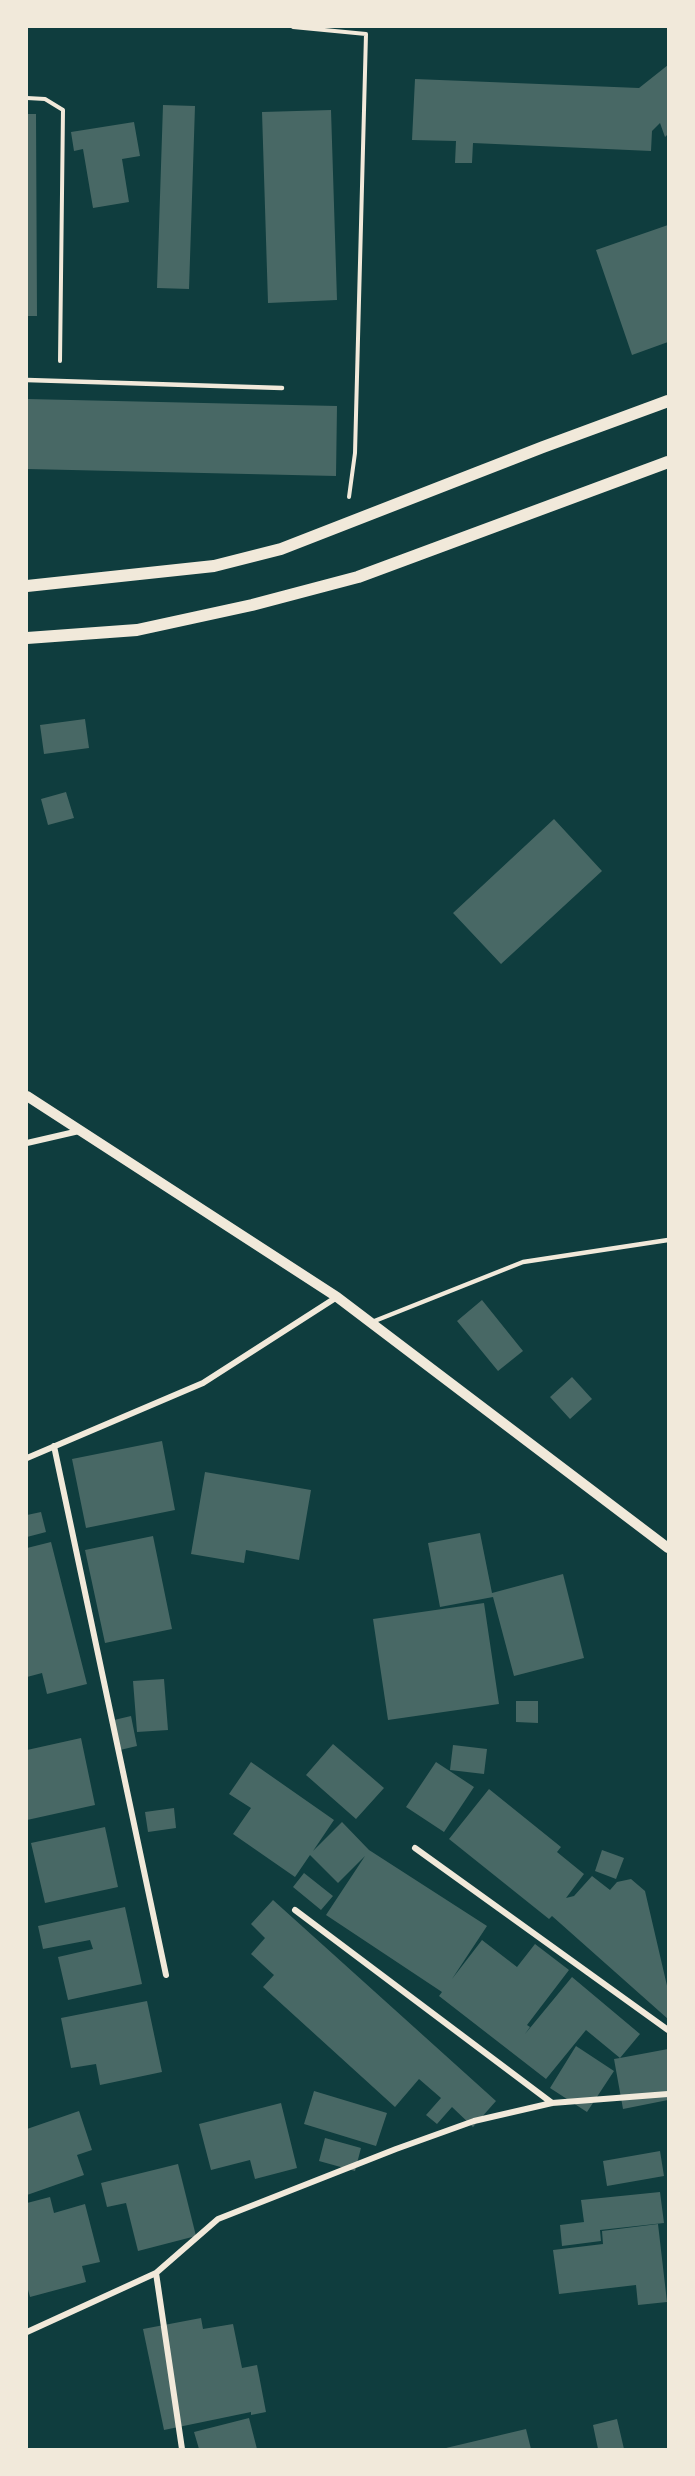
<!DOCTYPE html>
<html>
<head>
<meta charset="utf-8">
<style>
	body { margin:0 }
	#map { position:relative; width:695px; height:2476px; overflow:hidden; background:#0f3d3e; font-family:Mulish,sans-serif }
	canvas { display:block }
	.frame { position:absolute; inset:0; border:28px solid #f1e9da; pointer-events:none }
</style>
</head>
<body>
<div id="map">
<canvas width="695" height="2476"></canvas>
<div class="frame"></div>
</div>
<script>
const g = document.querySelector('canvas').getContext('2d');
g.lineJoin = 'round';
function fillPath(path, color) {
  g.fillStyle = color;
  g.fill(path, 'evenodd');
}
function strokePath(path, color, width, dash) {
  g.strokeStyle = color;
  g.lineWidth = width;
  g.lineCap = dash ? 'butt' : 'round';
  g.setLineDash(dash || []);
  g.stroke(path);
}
fillPath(new Path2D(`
	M668,65V134L665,137L660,123L652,131L651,151L473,143L472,163H455L456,141L412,140L415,79L639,88Z
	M163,105L195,106L189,289L157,288Z
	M331,110L337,300L268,303L262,112Z
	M27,114H36L37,316H27Z
	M134,122L140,156L122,159L129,202L93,208L83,149L74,151L71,132Z
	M668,225V342L632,355L596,250Z
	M27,399L337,406L336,476L27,469Z
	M85,719L89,748L44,754L40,725Z
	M66,792L74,818L48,825L41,799Z
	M554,819L602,871L501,964L453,913Z
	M482,1300L523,1351L498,1371L457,1321Z
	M572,1377L592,1399L570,1419L550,1397Z
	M162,1441L175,1510L86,1528L72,1459Z
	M205,1472L311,1490L299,1560L246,1550L244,1563L191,1554Z
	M41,1512L46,1532L27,1537V1515Z
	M480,1533L492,1593L563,1574L584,1658L514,1676L493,1597L440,1607L428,1543Z
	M153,1536L172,1629L105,1643L85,1550Z
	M51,1542L87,1684L47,1694L42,1673L27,1677V1548Z
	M484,1603L499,1704L388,1720L373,1619Z
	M164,1679L168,1730L137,1732L133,1681Z
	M516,1701H538V1723L516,1722Z
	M131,1716L137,1746L120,1750L114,1720Z
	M81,1738L95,1805L27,1820V1750Z
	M333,1744L384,1788L356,1819L306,1775Z
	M453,1745L487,1749L484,1774L450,1770Z
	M251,1762L334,1820L313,1851L342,1822L369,1850L487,1926L452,1979L482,1940L517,1967L535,1944L569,1970L527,2025L530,2027L525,2034L572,1977L640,2034L620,2058L668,2049V2100L623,2109L614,2059L620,2058L586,2030L546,2079L439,1996L442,1992L326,1915L365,1856L338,1883L310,1855L295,1877L233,1834L251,1808L229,1794Z
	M436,1762L474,1787L444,1832L406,1807Z
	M489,1789L561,1847L557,1852L584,1874L566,1898L574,1896L592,1876L610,1890L617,1882L631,1879L645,1891L668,1990V2019L552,1916L549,1919L449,1839Z
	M174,1808L176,1828L148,1832L145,1812Z
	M105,1827L118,1887L45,1903L31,1843Z
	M602,1850L624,1858L616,1879L595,1871Z
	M304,1873L333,1896L321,1910L293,1887Z
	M273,1900L496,2101L473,2127L452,2107L437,2124L426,2115L441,2098L419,2079L395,2107L263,1987L274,1975L251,1954L265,1938L251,1924Z
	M125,1907L142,1984L68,2000L58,1957L93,1949L90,1940L43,1949L38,1926Z
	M147,2001L162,2072L100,2085L96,2064L71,2068L61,2018Z
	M576,2046L614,2071L587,2112L550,2088Z
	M314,2091L387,2113L376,2146L304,2124Z
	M281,2103L297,2168L255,2179L250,2160L211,2170L199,2124Z
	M79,2111L92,2150L77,2155L84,2175L27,2195V2129Z
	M325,2138L361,2148L355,2171L319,2161Z
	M660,2151L664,2176L607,2186L603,2161Z
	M178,2164L196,2236L138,2251L126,2203L107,2207L101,2183Z
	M660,2192L664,2223L600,2230L601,2241L562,2246L560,2225L584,2222L581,2200Z
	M50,2197L54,2213L85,2204L100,2262L82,2266L86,2282L30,2297L27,2286V2203Z
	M658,2224L667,2302L638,2305L636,2285L559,2294L553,2250L603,2244L602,2231Z
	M201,2318L203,2329L233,2324L242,2368L257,2365L266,2412L251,2415V2412L164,2430L143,2329Z
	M249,2418L257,2449H199L194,2432Z
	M617,2419L624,2449H598L593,2425Z
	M526,2429L531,2449H446V2448Z`), '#486865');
strokePath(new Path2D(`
	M293,27L366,34L355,453L349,497
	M27,98L45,99L63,110L60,361`), '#f1e9da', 4);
strokePath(new Path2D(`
	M27,380L282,388
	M372,1322L523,1262L668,1240`), '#f1e9da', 4.5);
strokePath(new Path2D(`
	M27,1143L79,1131
	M54,1446L166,1975
	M27,1458L203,1383L337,1297
	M415,1848L668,2030
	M295,1910L552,2103
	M156,2273L182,2449
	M27,2332L156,2273L218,2219L396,2149L474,2121L552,2103L668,2094`), '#f1e9da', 6);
strokePath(new Path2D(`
	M27,1096L337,1297L668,1548`), '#f1e9da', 10);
strokePath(new Path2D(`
	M27,586L214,566L281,549L543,447L668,401
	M27,638L137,630L252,605L358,577L668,462`), '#f1e9da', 12);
</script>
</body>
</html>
